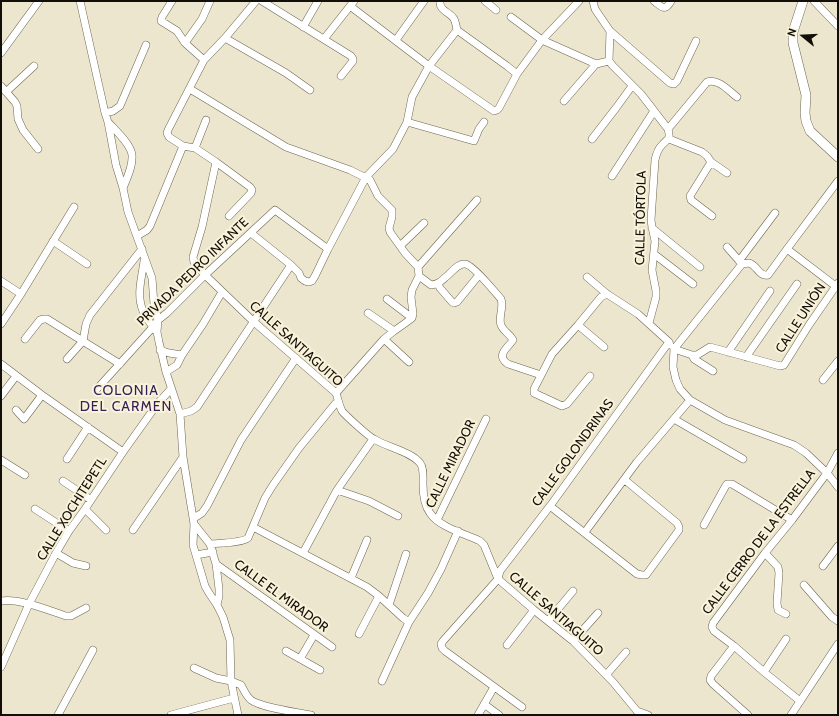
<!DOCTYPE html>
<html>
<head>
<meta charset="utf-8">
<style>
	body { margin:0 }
	#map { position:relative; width:839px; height:716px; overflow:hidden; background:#ede6ce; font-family:Cabin,sans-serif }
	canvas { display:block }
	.frame { position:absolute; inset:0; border:2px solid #120f08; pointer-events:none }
	.north { position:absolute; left:783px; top:16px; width:40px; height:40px; -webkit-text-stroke:3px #faf3db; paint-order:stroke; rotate:288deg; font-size:11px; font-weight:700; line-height:16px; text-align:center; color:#120f08 }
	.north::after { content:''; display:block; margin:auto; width:14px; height:18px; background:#120f08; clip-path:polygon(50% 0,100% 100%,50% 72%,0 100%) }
</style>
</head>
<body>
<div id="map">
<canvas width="839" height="716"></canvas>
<div class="frame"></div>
<div class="north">N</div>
</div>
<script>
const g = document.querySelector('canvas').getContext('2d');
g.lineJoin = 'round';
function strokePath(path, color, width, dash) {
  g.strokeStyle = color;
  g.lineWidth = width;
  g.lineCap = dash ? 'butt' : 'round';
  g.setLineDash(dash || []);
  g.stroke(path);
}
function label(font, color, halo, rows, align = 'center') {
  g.font = font + ' Cabin,sans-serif';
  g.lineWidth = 4;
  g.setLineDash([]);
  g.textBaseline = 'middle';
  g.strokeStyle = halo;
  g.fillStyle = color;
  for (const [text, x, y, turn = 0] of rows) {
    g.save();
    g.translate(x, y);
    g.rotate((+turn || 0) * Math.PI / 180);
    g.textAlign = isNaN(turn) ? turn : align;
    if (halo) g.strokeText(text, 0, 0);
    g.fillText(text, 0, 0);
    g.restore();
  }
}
const minor = new Path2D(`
	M80,1L105,113L108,122L116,165L123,188L128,212L152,278L154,304L158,320L157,332L159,342L166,372L180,414L183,457L194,524L193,545L205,586L209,593L217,605L223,617L230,640L231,681L238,715
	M172,1L162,17L161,21L177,31L185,43L204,60
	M262,1L351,56L353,59V61L341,76
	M440,1C439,11 450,12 454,19C456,22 456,26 457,30L507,66L517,74
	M485,1L496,10
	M593,1L595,9L599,15L610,31L670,83L674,84L677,81L696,41
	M654,1C662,7 665,12 671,1
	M814,1L838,26
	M350,6L429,66L494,111L497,110L499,108L517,74L542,40L579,1
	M511,17L542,40L596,64L609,61
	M303,27L318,1
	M610,31L609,61L613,66L641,94L668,129C671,140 668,138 662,145C658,149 656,155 655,160L651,220L652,227L655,241L652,270L656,291V297L649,323
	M225,38L286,73L310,90
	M324,39L354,1
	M396,40L424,1
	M185,43L202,19L210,1
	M1,53L39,1
	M1,86L15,102L17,106L18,119L23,130L38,149
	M190,89L286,147L350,170L370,180L378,196L392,210V217L389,228L390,232L405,253L418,267L419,276
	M6,92L34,66
	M564,101L596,64
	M105,113L113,111L120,106L146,45
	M108,122C115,130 131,144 132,155C133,166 127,178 123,188
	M407,122L474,141L479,129L484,122
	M668,129L707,82C718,78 729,91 737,97
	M592,139L616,108L632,86
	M669,139L702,152L707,156L711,162L727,173
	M195,148L206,120
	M216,162L202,227L193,257L194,262L205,275L254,322L336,393C338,399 339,405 342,411C345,415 369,437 374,439C386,447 410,451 420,463C424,468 423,477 423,484C423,493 424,505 430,513C439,527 465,534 480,541L484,545L498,579L534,610L573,641L613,682L637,711
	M711,162L690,196L691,200L712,216
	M612,176L654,111
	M229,216L251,193L252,190L250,187L216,162L195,148L183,146L169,137L167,133L168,130L204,60L225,38L256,1
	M652,228L700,267
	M251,233L291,265L299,273L301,278L305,281L309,282L312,281L315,276L328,249L366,177L393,149L407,122L412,97L429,66L457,30
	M137,236L147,230L150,226L183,146
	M53,241L87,264
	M400,246L424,223
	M727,247L742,264
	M787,249L838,288
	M654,254L693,284
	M144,261C142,277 136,295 143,311C146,318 151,324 155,330
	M739,261L775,213
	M418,267L477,200
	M419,276L431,285C439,284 441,281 447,276C452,272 458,263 465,264C472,264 495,292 501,299C504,307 498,318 501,325C503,331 510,334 513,340C508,348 495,355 508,364L541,375
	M587,277L607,294L638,314L669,342L670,345
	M1,281L21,294
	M438,284L440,288L452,302L454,303L457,302L479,275
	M387,299L412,318
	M368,313L394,331
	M1,324L21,294L74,207
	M578,325L604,347
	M25,339L40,320L44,319H47L120,364
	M384,339L409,362
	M83,341L86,324L90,315L142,249
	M674,349L742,264C744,264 747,263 749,263C757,265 759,277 768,275L787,249L838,181
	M674,349L673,367L676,380L680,389L690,400L725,420L794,445L806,453L827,473L838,487
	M674,349L692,355L694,359L713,371
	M160,350L169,353L182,355
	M728,352L770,291
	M692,355H697L710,347L780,366L784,365L809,325L838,283
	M746,357L797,284
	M67,359L83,341
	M1,364L42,395L123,452
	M166,372L177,365L182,355L203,324L222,292
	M590,376L567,404L562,406L534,393V389L552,354L578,325L601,297L607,294
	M823,380L838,361
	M97,389L153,327L158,320L167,313L205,275L275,210L328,249
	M336,393L384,339L394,331L404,324L412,318L413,314L411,297L412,290L419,276
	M1,396L16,376
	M16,410L24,419L42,395
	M180,414L191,411L197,407L291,265
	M674,419L743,459
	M67,459L88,427
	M1,460L25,475
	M63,481L91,500
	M337,490L369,501L398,516
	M550,506L637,574L642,575H646L679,530V527L677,523L625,480
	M35,509L69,531
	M85,509L106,530
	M194,518L202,513L207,506L241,440L296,358
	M437,520L486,419
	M194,524L210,544L216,564L219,589V596L217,605
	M704,525L725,487L727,484H732L792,520
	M253,527L367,587L379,596L403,618L409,622
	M133,530L183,457
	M585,532L637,462L690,400
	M210,544C219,543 242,543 248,538L265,498L273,485L299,448L335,404L338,402
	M56,553L73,563L86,566
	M303,553L337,490L373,439
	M765,553L778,567L779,573L777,603L778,610L786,614
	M196,555L213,552
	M216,564L332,647
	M823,566L838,546
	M351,578L367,540
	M804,585L832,617L838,621
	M1,601C19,598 48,610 66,616H71L86,608
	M389,605L406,554
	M548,621L573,591
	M359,634L379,596
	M573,641L598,613
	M507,645L534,610
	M734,646L711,676L710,680L713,684L748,715
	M286,651L320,670
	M300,659L314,635
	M1,667L29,604L56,553L69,531L85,509L123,452L158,403L171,389
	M194,668L216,678L231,681L241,685C244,690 246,696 251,700C262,708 297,712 311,715
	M764,672L786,639
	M606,675L626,652
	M382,681L409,622L428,593L441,569L458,531
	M800,701L764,672L734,646L714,631L712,627L713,623L765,553L792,520L827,473L838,453
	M484,704L499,715
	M522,707L445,651L442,648L441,644L443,641L498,579L500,571L550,506L669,342
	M637,711L648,715
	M58,715L93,650
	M171,715L234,698
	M478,715L494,687
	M791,715L838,644`);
const tertiary = new Path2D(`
	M803,1L793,32V43L806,95L805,113L806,121L810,131L838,157`);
strokePath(minor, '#6c6550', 8);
strokePath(tertiary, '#6c6550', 10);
strokePath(minor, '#fff', 7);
strokePath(tertiary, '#fff', 9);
label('13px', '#120f08', '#faf3db', [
	["CALLE TÓRTOLA",641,218,-89],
	["PRIVADA PEDRO INFANTE",193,272,-44],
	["CALLE UNIÓN",801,318,-57],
	["CALLE SANTIAGUITO",296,344,42],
	["CALLE GOLONDRINAS",573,453,-54],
	["CALLE MIRADOR",451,464,-64],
	["CALLE XOCHITEPETL",72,509,-58],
	["CALLE CERRO DE LA ESTRELLA",759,542,-53],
	["CALLE EL MIRADOR",281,596,36],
	["CALLE SANTIAGUITO",556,614,41]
]);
g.letterSpacing = '1px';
label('14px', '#351d56', '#faf3db', [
	["COLONIA",126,391],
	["DEL CARMEN",126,407]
]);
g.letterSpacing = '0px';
</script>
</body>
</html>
